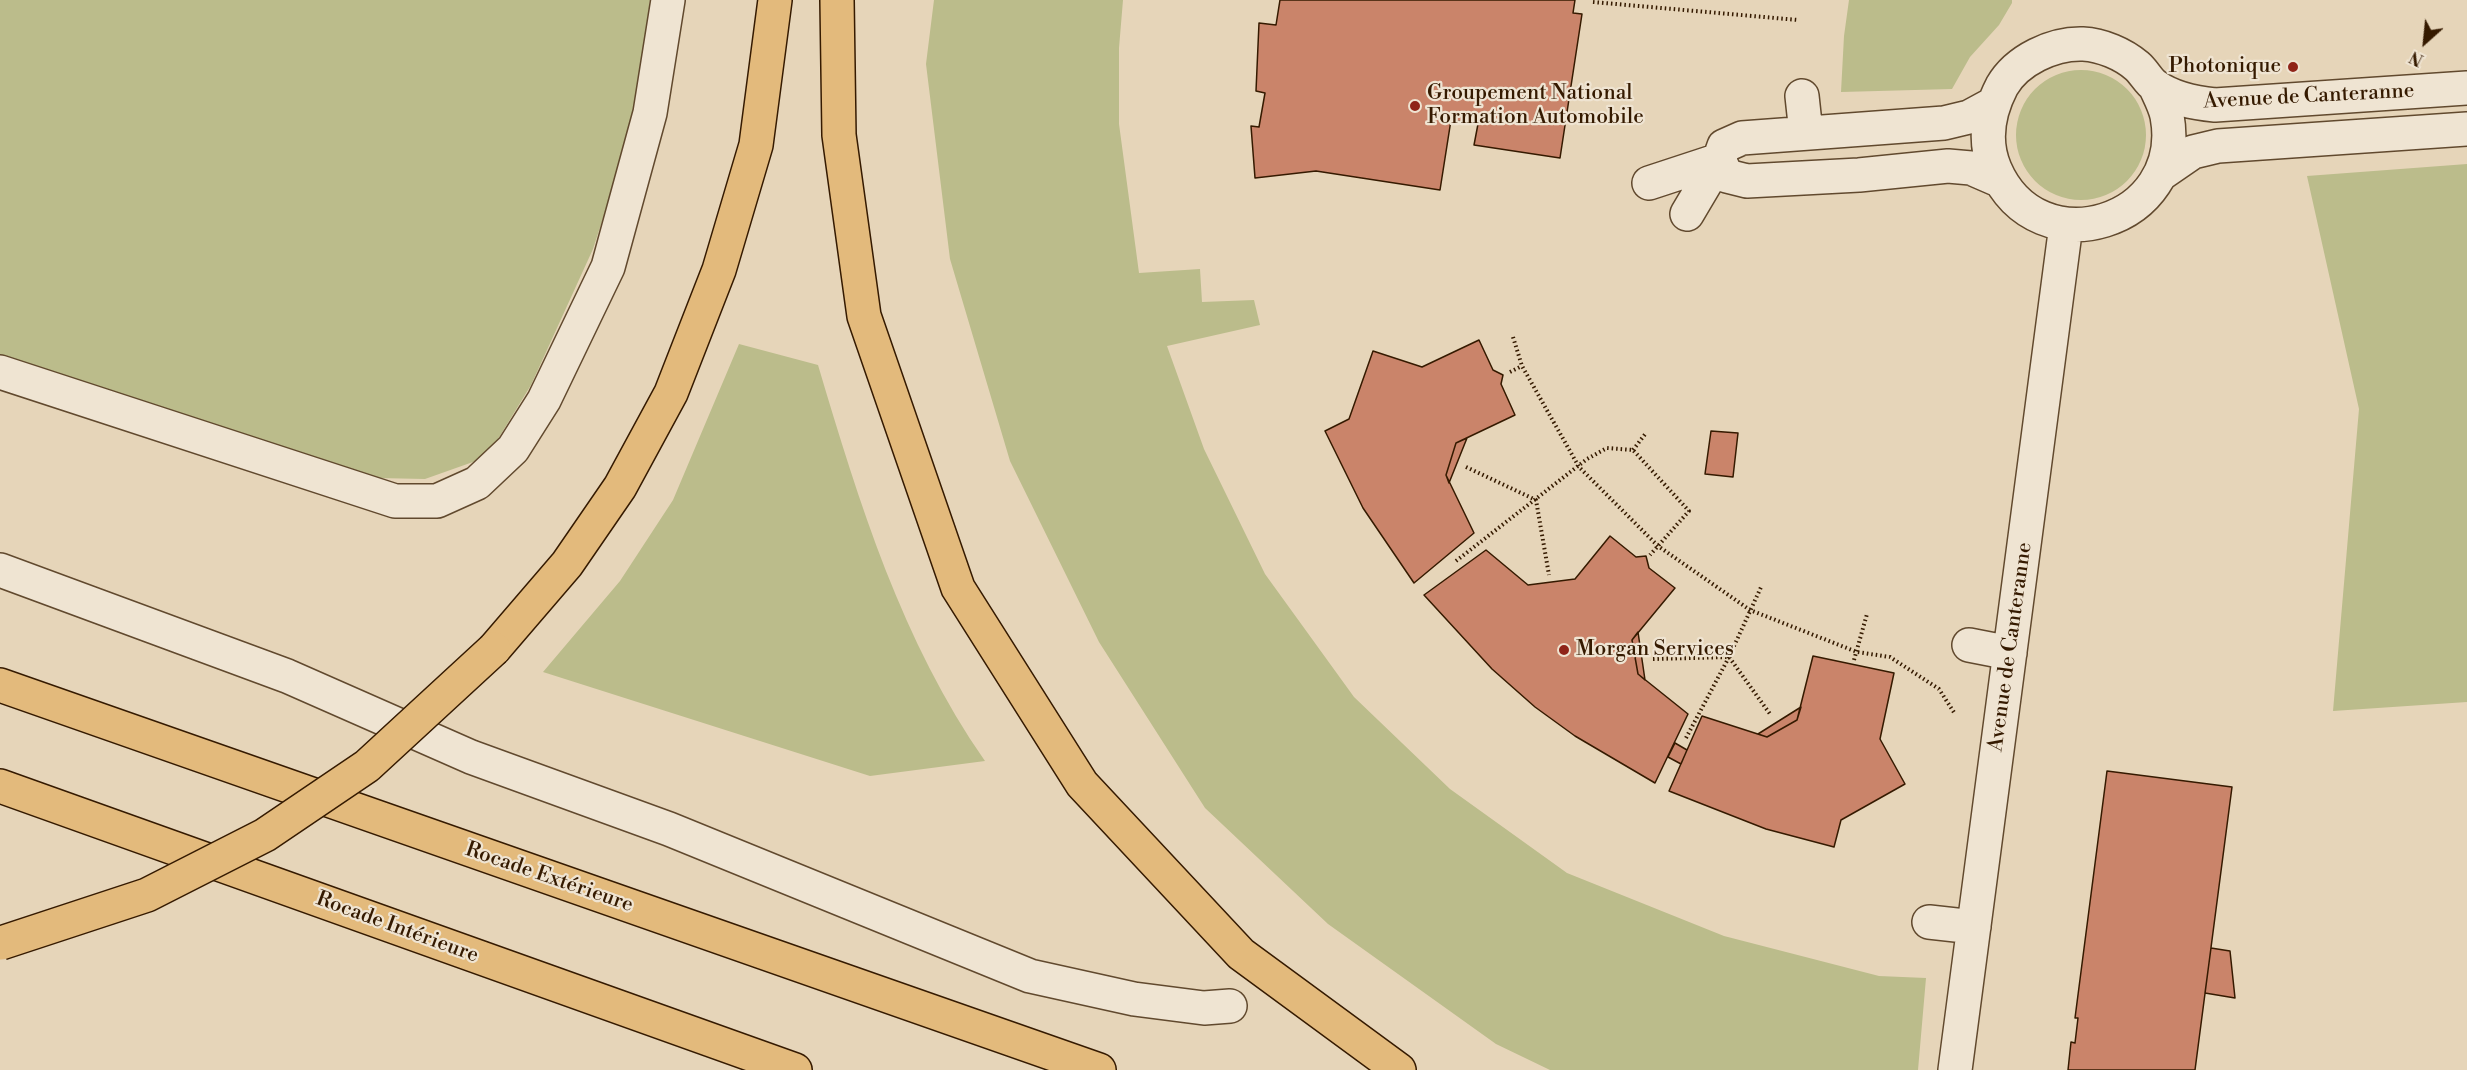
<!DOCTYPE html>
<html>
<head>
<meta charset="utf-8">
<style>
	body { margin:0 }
	#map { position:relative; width:2467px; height:1070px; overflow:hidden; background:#e6d5b9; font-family:"Libre Bodoni",serif }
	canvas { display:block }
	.north { position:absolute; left:2395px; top:12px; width:60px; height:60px; -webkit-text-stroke:4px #efe4d2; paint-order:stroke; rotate:207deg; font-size:16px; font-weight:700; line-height:24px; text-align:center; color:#351a00 }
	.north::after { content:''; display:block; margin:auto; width:21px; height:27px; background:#351a00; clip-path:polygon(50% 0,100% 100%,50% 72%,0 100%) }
</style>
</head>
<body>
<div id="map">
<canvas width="2467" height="1070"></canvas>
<div class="north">N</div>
</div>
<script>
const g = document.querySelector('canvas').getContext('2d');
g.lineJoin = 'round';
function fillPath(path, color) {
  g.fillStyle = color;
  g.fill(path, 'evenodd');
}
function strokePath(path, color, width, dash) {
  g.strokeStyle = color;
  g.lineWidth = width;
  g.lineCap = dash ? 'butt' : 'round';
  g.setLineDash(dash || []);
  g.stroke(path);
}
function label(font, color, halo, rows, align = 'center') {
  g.font = font + ' "Libre Bodoni",serif';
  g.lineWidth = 4.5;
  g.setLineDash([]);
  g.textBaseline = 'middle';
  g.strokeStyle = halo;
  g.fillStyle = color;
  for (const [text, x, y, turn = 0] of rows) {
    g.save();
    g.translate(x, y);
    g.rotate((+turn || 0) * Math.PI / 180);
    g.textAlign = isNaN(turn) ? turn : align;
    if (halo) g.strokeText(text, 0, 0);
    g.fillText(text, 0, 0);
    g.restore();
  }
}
fillPath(new Path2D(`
	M0,0H650L635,119L593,249L531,385L487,457L425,479L377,478L0,356Z
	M934,0H1123L1119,48V124L1139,273L1200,269L1202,302L1254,300L1260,325L1167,346L1204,449L1265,574L1354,697L1450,789L1567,873L1724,936L1879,976L1926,978L1918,1070H1550L1496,1044L1328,924L1205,808L1099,642L1010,461L950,259L926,64Z
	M1849,0H2012V3L1999,25L1970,57L1952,89L1841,92L1844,36Z
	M2016 135a65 65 0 1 1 130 0a65 65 0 1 1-130 0Z
	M2467,164V702L2333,711L2359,409L2307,176Z
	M739,344L818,365C859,503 902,642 985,761L870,776L543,672L620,581L673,500Z`), '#bbbc8b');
const building = new Path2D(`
	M1280,0H1575L1573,13L1582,14L1560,158L1474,145L1478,124L1451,120L1440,190L1316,171L1255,178L1251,126L1259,127L1265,93L1256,91L1259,23L1276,25Z
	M1479,340L1493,370L1503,375L1501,384L1515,415L1456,443L1446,475L1474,533L1414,583L1363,508L1325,431L1349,419L1373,351L1422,367Z
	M1711,431L1738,433L1733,477L1705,474Z
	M1467,438L1449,483L1446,475L1456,443Z
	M1610,536L1636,557L1646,556L1649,568L1675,588L1632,640L1638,674L1688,714L1655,783L1575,736L1535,707L1492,669L1424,595L1486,550L1528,585L1575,579Z
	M1638,632L1645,680L1638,674L1632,640Z
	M1813,656L1894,673L1880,739L1905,784L1841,820L1834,847L1766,829L1669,791L1702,716L1767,737L1797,720Z
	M1801,707L1797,720L1767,737L1758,734Z
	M1675,743L1687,750L1681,764L1668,757Z
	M2107,771L2232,787L2195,1070H2068L2071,1042L2075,1043L2078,1018H2075Z
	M2211,948L2230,951L2235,998L2205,993Z`);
fillPath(building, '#ca846a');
strokePath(building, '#351a00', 1.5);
const minor = new Path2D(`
	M2155,86C2159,95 2165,106 2167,116C2187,223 2038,269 1995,169C1983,141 1988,113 2002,86C2017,60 2053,43 2083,44C2102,45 2123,54 2137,66C2144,72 2148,81 2155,86C2173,99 2194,103 2215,105L2467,88
	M1802,96L1806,133
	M1993,104L1969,117L1944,123L1742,138L1724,146L1719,160L1727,176L1747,181L1859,175L1948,166L1971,168L2001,181
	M2161,174L2193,152L2218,146L2467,129
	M1649,183L1719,160
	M1687,214L1719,160
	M0,372L395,501H437L477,483L513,449L544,400L608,267L650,113L668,0
	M0,570L287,676L471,757L669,829L1030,976L1134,999L1204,1008L1230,1006
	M1969,645L2010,653
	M1929,922L1974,927
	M1955,1070L2066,225`);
const highway = new Path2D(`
	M837,0L839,135L864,316L958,588L1082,784L1241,954L1399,1070
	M494,649L567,564L620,487L671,393L719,270L756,145L775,0
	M0,685L1099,1070
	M0,786L795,1070`);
strokePath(minor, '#61492e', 36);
strokePath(highway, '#351a00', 36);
strokePath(new Path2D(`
	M1593,2L1798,20
	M1513,337L1522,366L1579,467L1658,546L1750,610L1857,652L1890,657L1939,689L1955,714
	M1510,372L1522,366
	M1633,450L1646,433
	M1466,467L1536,500L1549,575
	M1456,561L1587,459L1607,448L1633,450L1689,511L1650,555
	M1653,659L1729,657L1770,714
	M1854,660L1867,614
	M1686,738L1729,657L1762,585`), '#351a00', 4, [1.5, 3]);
strokePath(minor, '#efe4d2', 33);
strokePath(highway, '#e3ba7c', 33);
const highwayBridge = new Path2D(`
	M1,943L147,895L265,835L367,766L494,649`);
strokePath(highwayBridge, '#351a00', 36, []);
strokePath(highwayBridge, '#e3ba7c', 33);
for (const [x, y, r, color] of [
	[2293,67,6,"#8f2418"],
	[1415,106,6,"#8f2418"],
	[1564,650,6,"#8f2418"]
]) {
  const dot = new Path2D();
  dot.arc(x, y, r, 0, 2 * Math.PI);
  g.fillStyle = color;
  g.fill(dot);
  strokePath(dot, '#efe4d2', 2);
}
label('21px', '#351a00', '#efe4d2', [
	["Photonique",2281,67,"right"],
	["Groupement National",1427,94],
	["Formation Automobile",1427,118],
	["Morgan Services",1576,650]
], 'left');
label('21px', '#351a00', '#efe4d2', [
	["Avenue de Canteranne",2309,97,-3],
	["Avenue de Canteranne",2011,647,-82],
	["Rocade Extérieure",549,878,19],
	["Rocade Intérieure",397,928,20]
]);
</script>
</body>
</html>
